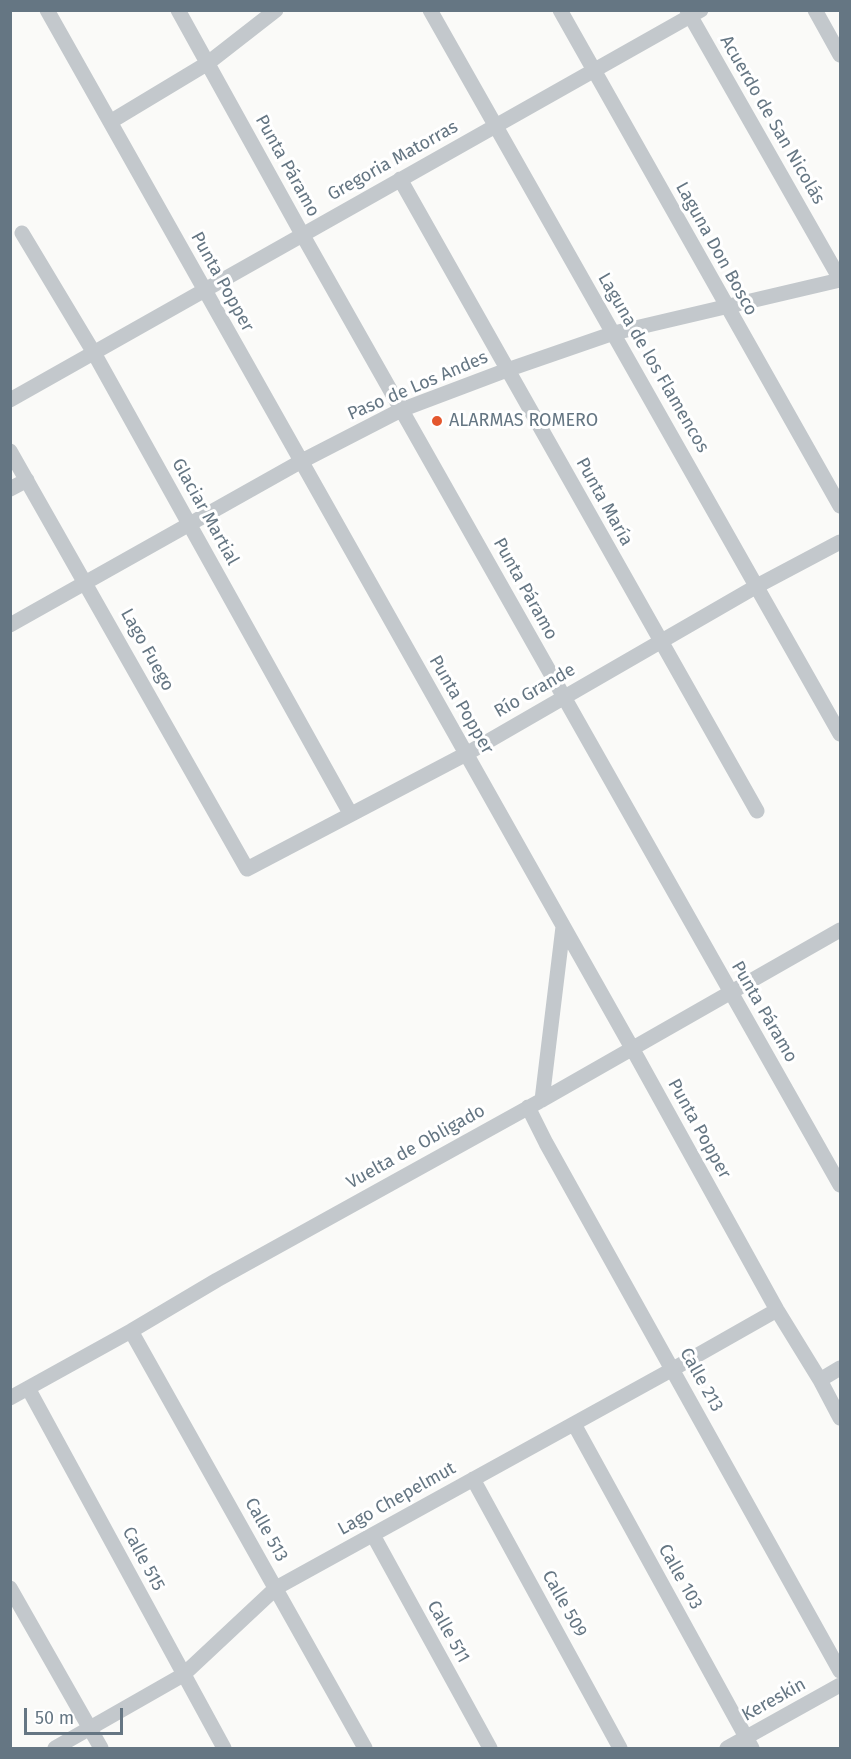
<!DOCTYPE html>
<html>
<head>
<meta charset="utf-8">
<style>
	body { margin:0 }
	#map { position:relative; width:851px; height:1759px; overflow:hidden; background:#fafaf8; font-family:"Fira Sans",sans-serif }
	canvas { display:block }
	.frame { position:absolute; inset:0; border:12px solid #657683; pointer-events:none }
	.scale { position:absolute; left:24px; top:1708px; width:99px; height:27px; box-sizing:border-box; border:3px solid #657683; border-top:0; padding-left:8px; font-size:18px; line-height:21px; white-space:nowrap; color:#657683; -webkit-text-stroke:4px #fff; paint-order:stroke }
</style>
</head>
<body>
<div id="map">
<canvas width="851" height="1759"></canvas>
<div class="frame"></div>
<div class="scale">50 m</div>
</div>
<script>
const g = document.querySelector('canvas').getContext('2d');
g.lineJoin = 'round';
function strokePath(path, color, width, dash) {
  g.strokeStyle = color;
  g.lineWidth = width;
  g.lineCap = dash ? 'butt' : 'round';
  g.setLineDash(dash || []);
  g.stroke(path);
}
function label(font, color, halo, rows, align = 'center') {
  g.font = font + ' "Fira Sans",sans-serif';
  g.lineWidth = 6;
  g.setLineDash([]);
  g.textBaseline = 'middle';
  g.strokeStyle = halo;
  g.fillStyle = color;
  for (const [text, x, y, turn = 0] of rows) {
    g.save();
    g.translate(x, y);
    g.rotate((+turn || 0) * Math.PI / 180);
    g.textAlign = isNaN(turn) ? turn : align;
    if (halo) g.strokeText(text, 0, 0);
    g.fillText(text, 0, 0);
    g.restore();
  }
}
strokePath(new Path2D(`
	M47,10L632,1048L777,1310L820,1380L840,1418
	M178,10L302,234L840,1185
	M430,10L840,734
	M560,10L840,506
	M687,10L840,279
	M815,10L840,55
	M110,122L208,63L276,10
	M400,179L757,811
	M22,233L94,353L350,813
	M10,400L701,10
	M10,451L247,869L466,754L757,586L840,542
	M10,489L27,480
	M10,625L300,462L401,410L507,370L614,333L840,280
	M542,1100L563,927
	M528,1107L546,1143L840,1671
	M131,1331L365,1748
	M820,1380L840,1368
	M28,1388L224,1748
	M10,1398L131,1331L217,1280L542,1100L840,930
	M574,1424L752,1748
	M473,1479L620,1748
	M373,1535L490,1748
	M10,1588L101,1748
	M55,1748L183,1675L276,1588L673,1369L777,1310
	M727,1748L840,1685`), '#c3c8cc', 15);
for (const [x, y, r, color] of [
	[437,421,6,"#e4572e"]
]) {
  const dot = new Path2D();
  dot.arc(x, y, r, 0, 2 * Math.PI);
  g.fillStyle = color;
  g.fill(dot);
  strokePath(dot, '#fff', 2);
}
label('18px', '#657683', '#fff', [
	["Acuerdo de San Nicolás",772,120,60],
	["Gregoria Matorras",393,161,-29],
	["Punta Páramo",287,166,61],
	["Laguna Don Bosco",716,249,61],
	["Punta Popper",222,282,61],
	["Laguna de los Flamencos",653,363,60],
	["Paso de Los Andes",418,386,-23],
	["Punta María",604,502,61],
	["Glaciar Martial",205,512,61],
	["Punta Páramo",525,589,61],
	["Lago Fuego",147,650,61],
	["Río Grande",535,691,-30],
	["Punta Popper",461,705,60],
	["Punta Páramo",764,1012,60],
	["Punta Popper",699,1129,61],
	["Vuelta de Obligado",416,1147,-29],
	["Calle 213",701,1380,61],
	["Lago Chepelmut",397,1499,-29],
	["Calle 513",266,1530,61],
	["Calle 515",143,1559,62],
	["Calle 103",680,1577,61],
	["Calle 509",564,1604,61],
	["Calle 511",448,1632,61],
	["Kereskin",774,1700,-29]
]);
label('18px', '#657683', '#fff', [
	["ALARMAS ROMERO",449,421]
], 'left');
</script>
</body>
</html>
